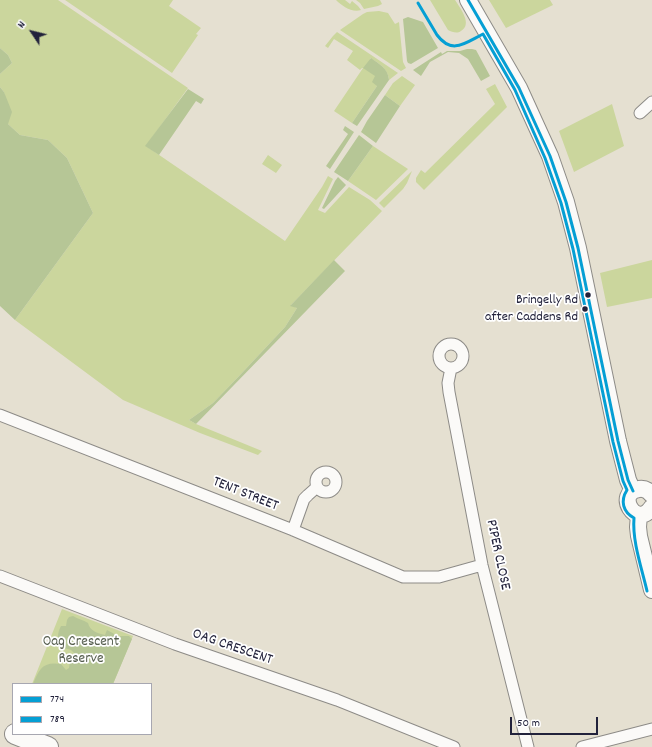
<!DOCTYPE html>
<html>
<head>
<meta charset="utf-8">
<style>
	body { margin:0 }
	#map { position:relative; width:652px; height:747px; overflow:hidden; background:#e5e0d1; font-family:Dekko,sans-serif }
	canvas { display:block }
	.legend { position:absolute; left:12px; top:683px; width:140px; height:52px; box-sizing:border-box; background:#fff; border:1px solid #a7a7b1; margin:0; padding:5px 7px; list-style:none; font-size:12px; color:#22223b }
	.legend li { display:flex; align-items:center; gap:8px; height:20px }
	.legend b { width:20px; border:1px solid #a7a7b1 }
	.north { position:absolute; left:12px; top:12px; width:40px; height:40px; -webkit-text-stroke:3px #fff; paint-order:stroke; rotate:305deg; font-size:11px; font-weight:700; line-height:16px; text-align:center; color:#22223b }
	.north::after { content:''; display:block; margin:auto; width:14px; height:18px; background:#22223b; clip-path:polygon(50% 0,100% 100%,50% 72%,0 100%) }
	.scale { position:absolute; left:510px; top:717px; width:88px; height:18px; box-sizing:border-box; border:2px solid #22223b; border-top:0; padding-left:5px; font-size:12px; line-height:14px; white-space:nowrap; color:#22223b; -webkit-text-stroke:3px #fff; paint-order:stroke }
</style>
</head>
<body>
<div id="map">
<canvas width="652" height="747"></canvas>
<ul class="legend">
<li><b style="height:5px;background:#059fd4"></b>774</li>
<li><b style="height:5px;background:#059fd4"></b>789</li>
</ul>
<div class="north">N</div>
<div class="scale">50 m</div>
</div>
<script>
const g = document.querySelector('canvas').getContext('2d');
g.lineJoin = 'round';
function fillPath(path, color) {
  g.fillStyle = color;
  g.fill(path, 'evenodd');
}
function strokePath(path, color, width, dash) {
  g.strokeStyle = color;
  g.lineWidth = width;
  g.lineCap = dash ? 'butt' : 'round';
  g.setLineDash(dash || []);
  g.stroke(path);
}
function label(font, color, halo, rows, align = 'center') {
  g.font = font + ' Dekko,sans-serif';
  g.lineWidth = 3.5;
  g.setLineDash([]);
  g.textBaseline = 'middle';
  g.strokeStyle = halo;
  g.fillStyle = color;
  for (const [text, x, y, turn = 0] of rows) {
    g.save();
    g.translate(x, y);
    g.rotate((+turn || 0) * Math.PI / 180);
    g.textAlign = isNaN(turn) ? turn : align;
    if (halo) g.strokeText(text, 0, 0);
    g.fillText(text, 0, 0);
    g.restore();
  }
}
fillPath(new Path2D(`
	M0,0H58L188,88L146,146L285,241L322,187L328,176L333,179L318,210L325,213L349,187L370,200L382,211L291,305L297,308L285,327L240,375L213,403L189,420L196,424L262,451L258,455L200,433L123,400L15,320L93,213L67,158L48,140L20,135L8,124L4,92L0,87V74L12,63L8,55L0,48Z
	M65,0H173L169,6L201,28L196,34L198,35L172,73Z
	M336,0H345L350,4L352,1L358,6L361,10C352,13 342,6 336,0Z
	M356,0H380L382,4L378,6L364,9L360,3Z
	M430,0H455C460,8 473,24 461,31C457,34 452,32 448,30Z
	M489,0H550L553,5L506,28Z
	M379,11L388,13L395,24L399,22L403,62L406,68L401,71L340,30L363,14L367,12Z
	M337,32L398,73L389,80C388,69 379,63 370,58L376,76L377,86L352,123L334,111L363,68H362L360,70L347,60L353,51L334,39L328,48L325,46L333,36Z
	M402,76L415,85L400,106L385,95L393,83Z
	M495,84L507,107L424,190L416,182V178L421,170L425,173L495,104L486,89Z
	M612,104L624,146L574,172L559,131Z
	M373,146L408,169L376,200L348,181Z
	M268,155L282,165L276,173L262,164Z
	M412,171L407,183L403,189L384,208L379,203Z
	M652,260V298L607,307L600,273Z
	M62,609L133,636L113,684H32Z`), '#cbd69d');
fillPath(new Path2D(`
	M408,17L423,22L438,48L411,64L408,63L407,61L403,19Z
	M0,48L8,55L12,63L0,74Z
	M467,49H472L476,50L490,76L481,81L468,59L459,53L448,52L430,62L421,76L413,70L441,52L442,54L447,51H460Z
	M371,58C379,64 388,68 389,80L357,126L352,123L377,86L372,82L375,76L363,68Z
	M0,87L4,92L12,112L8,124L20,135L48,140L67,158L93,213L15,320L0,306Z
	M188,89L204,99L201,104L196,101L159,155L145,146Z
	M385,95L400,106L376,143L361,132L367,121Z
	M345,126L354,132L330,169L326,166L348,134L343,130Z
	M359,135L373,146L348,181L334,172Z
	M338,177L346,185L324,209L322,208L335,181Z
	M334,260L345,271L196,424L189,420L213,403L240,375L285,327L297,308L290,306Z
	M73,616C78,619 83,620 88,623C90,631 97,633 105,635L107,630L118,636H129L132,639L113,684H33C39,669 43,661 61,664L66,670L69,668L70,661L73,659L75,654L71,650L61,647C57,640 57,633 61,626H66L67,620L69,617Z`), '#b6c696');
const street = new Path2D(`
	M640,113L652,102
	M439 356a12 12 0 1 1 24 0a12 12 0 1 1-24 0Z
	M451,368L448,383L449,392L482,565L528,747
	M0,415L293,530L403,577H439L482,565
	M316 482a10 10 0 1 1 20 0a10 10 0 1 1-20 0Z
	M293,530L304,499L308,495L317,487
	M0,576L175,644L337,700L454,747
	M582,747L652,729`);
const secondary = new Path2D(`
	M468,0L519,88L550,156L566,202L578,248L618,441L628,480L633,491
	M652,495C649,491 645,488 639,489C614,492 636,531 652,507
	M639,515L638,527L639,536L652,590`);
const highway = new Path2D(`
	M15,734L48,747`);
strokePath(street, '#8d8b87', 13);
strokePath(secondary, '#8d8b87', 18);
strokePath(highway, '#8d8b87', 22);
strokePath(street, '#fbfaf8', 11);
strokePath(secondary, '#fbfaf8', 16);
strokePath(highway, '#fbfaf8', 20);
strokePath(new Path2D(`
	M468,0L519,88L550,156L566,202L578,248L618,441L628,480L633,491`), '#059fd4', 3);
strokePath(new Path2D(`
	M418,3L437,35C452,55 465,43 483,34L515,90L545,158L561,203L573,249L613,442L623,481L627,490C620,501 623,512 634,518C632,541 642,569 647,591`), '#059fd4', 3);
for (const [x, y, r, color] of [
	[588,295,3.5,"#22223b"],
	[585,309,3.5,"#22223b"]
]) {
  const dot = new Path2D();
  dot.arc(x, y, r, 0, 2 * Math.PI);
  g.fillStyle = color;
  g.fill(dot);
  strokePath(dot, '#fff', 1.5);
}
label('14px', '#22223b', '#fff', [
	["Bringelly Rd",578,301],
	["after Caddens Rd",578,318]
], 'right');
label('15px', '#22223b', '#fff', [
	["TENT STREET",245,495,22],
	["PIPER CLOSE",497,555,78],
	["OAG CRESCENT",232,648,19]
]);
label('15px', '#565e4f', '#fff', [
	["Oag Crescent",81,643],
	["Reserve",81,660]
]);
</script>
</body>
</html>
